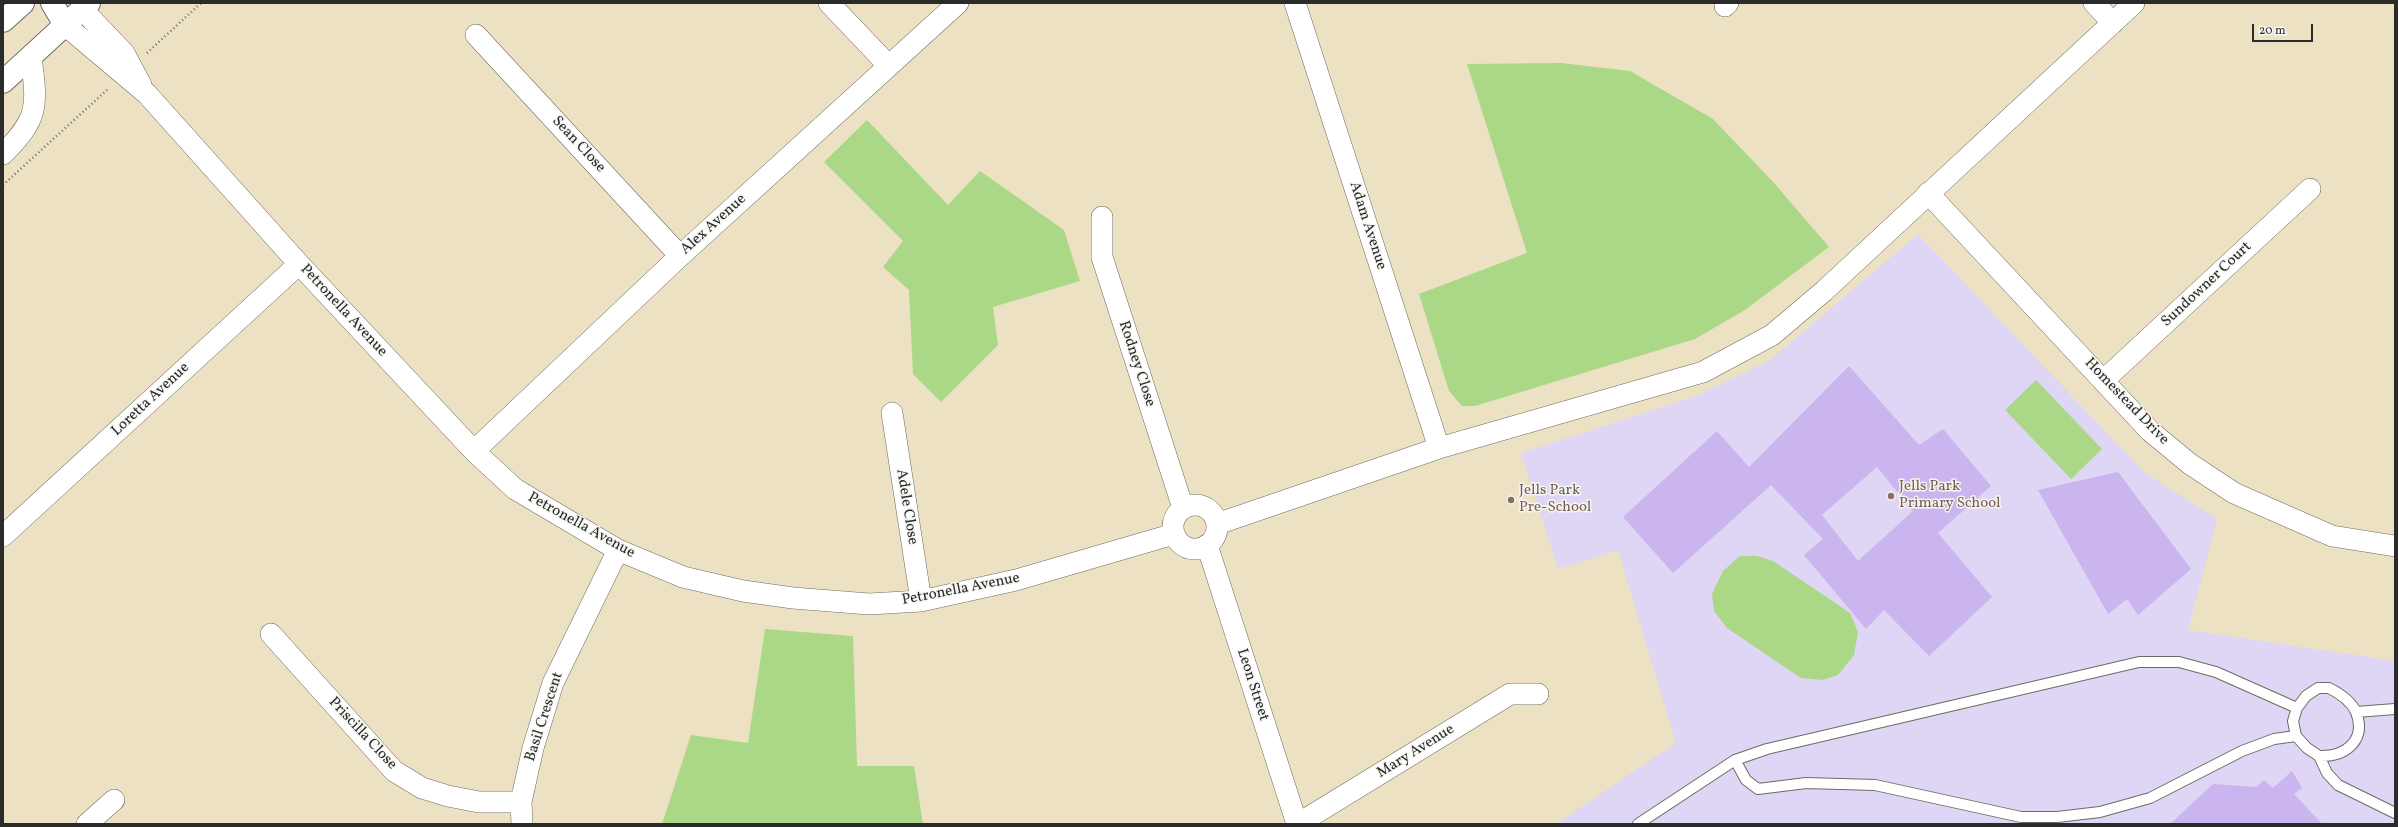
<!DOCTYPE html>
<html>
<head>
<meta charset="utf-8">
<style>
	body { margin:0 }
	#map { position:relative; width:2398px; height:827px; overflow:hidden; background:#ece2c3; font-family:Vollkorn,serif }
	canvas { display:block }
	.frame { position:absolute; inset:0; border:4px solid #2b2b2b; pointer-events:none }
	.scale { position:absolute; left:2252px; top:24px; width:61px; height:18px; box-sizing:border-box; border:2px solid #2b2b2b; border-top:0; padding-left:5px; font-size:12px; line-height:14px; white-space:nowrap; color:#2b2b2b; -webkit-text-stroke:3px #f6f6f2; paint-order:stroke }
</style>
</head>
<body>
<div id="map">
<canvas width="2398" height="827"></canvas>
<div class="frame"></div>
<div class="scale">20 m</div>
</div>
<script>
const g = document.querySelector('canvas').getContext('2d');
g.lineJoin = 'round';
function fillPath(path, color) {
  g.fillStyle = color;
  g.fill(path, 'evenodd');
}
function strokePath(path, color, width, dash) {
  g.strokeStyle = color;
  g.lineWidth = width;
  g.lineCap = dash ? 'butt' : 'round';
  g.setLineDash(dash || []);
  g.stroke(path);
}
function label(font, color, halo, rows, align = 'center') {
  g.font = font + ' Vollkorn,serif';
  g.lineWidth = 3;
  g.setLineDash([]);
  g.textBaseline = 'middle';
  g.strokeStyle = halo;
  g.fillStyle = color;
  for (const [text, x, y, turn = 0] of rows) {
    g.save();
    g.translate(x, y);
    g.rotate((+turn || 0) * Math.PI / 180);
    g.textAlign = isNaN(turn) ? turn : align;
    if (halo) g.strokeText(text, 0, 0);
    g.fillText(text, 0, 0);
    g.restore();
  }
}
fillPath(new Path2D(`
	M1918,234L2145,473L2217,519L2188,630L2395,661V824H1556L1676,743L1618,550L1558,569L1521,453L1696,396L1769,361Z`), '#dfd5f5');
fillPath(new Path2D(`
	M1561,63L1630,71L1713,119L1774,183L1829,247L1745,310L1695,339L1475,406H1462L1449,391L1419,294L1527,253L1467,64Z
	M867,120L948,205L980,171L1064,230L1080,281L993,307L998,345L941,402L913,374L909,290L883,267L903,241L824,162Z
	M2036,380L2102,449L2071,479L2005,410Z
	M1740,556H1757L1773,561L1850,613L1858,632L1854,655L1838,675L1823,680L1801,678L1727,628L1714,611L1712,594L1723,571Z
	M765,629L853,636L857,766H914L923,824H662L691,735L748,743Z`), '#aad886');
fillPath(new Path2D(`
	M1849,366L1919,445L1943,429L1991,486L1938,533L1992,597L1929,656L1884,610L1866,629L1804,555L1823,539L1771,485L1673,573L1623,517L1717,431L1749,467ZM1877,467L1913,511L1858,561L1822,515Z
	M2118,472L2191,569L2138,615L2127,599L2108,614L2038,490Z
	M2292,771L2302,788L2294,794L2322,824H2170L2213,784L2256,787L2264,780L2273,788Z`), '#cab5ee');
const lane = new Path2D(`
	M2356,712L2395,709
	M2319,756C2345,757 2367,741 2356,712C2351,701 2339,693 2329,688H2318L2306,696L2297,708L2293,721L2296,736L2307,748L2319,756L2327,773L2338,785L2395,813
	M1735,760L1746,780L1758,789L1806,783L1875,785L2021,817H2057L2100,812L2150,798L2242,751L2274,739L2296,736
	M1638,824L1735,760L1767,749L2139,662H2179L2216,672L2297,708`);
const street = new Path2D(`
	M829,3L889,66
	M1295,3L1439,448
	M2094,3L2113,23
	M1725,6L1728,3
	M82,9L124,53L141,85
	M65,25L147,94L299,264L474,451L515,489L618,550L683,577L743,591L793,598L869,604L921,601L1016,580L1174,534
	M476,35L680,256
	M3,154C40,117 37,106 31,56
	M1928,193L2150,431L2190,464L2234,493L2332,536L2395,546
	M1102,217V257L1183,508
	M2104,380L2310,189
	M892,413L921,601
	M474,451L680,256L958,3
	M1173 527a22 22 0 1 1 44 0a22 22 0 1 1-44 0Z
	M1217,524L1439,448L1703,372L1772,335L1824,291L2134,3
	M3,536L299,264
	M1207,545L1297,824
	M271,634L394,771L422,788L448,796L479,802H521
	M87,824L114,800
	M522,824L521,802L533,748L553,683L618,550
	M1298,824L1510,694H1538`);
const primary = new Path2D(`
	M52,3L65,25
	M3,21L23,3
	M3,82L89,3`);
strokePath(lane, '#6f6b60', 12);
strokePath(street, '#6f6b60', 22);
strokePath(primary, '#6f6b60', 24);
strokePath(new Path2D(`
	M147,53L201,3
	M3,185L108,89`), '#6f6b60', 2.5, [1, 3]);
strokePath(lane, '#fff', 10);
strokePath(street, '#fff', 21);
strokePath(primary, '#fff', 22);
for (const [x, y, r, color] of [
	[1891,496,4,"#8d6e63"],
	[1511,500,4,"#8d6e63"]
]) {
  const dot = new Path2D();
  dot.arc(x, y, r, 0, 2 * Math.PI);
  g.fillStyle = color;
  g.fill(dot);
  strokePath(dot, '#f6f6f2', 1.5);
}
label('15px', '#2b2b2b', '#f6f6f2', [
	["Sean Close",578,145,47],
	["Alex Avenue",714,225,-42],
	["Adam Avenue",1367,226,72],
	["Sundowner Court",2207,285,-43],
	["Petronella Avenue",343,311,47],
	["Rodney Close",1136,364,72],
	["Loretta Avenue",151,400,-43],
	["Homestead Drive",2126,402,46],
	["Adele Close",906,507,81],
	["Petronella Avenue",581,526,29],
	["Petronella Avenue",961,590,-11],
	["Leon Street",1252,685,72],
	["Basil Crescent",545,717,-72],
	["Priscilla Close",362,734,47],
	["Mary Avenue",1416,752,-32]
]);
label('15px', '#785e54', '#f6f6f2', [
	["Jells Park",1899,487],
	["Primary School",1899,504],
	["Jells Park",1519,491],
	["Pre-School",1519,508]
], 'left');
</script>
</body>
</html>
